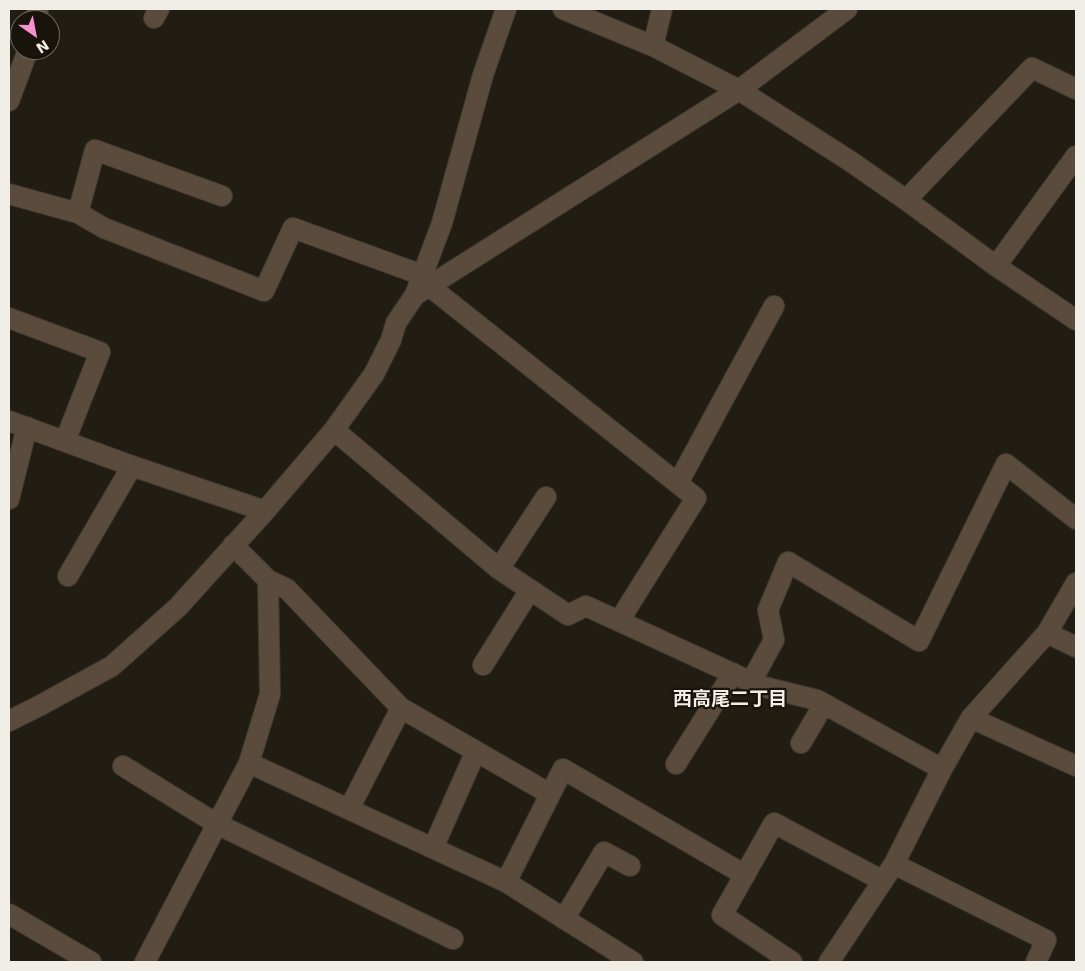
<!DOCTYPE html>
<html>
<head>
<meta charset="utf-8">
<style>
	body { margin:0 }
	#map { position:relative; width:1085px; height:971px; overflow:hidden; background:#221d13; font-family:"DejaVu Sans",sans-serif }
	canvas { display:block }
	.frame { position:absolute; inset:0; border:10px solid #f1ede7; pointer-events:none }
	.north { position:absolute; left:10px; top:10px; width:50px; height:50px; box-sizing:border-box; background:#19140b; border:1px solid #6f6b63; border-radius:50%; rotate:147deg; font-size:14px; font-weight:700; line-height:20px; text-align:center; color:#f1ede7 }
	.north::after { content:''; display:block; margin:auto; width:18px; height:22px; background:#f790ce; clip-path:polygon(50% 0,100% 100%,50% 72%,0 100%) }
</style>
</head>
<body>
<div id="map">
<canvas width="1085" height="971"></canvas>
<div class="frame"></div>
<div class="north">N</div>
</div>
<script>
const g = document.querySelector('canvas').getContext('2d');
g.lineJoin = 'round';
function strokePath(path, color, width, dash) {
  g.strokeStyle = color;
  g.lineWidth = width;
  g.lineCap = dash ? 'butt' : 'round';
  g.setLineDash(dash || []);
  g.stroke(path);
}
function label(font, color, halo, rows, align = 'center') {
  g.font = font + ' "DejaVu Sans","Noto Sans JP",sans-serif';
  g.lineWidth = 4.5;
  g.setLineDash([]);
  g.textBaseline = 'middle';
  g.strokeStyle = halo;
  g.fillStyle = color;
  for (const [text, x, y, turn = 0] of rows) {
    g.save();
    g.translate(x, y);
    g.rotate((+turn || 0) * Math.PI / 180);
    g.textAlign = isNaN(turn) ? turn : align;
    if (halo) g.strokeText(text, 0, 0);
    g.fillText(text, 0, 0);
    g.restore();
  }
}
const street = new Path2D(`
	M563,9L653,46L739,90L850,161L906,200L996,266L1076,320
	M154,18L159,9
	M35,20L38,9
	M653,46L662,9
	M9,101L28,50
	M9,194L78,213L104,228L264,291L293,228L422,275
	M906,200L1032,68L1076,89
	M78,213L95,150L222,196
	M996,266L1076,156
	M429,286L696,498L619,621
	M415,295L739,90L847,9
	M9,318L100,352L65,441
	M9,421L132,466L265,511
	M334,430L499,569L568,615L586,606L760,686L817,700L942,769
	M678,483L774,306
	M9,499L27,427
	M499,569L546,497
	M68,576L132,466
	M268,580L287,589L401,708L550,794
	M1047,633L1076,647
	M483,665L530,590
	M751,682L774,640L768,610L788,562L919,641L1006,464L1076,519
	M971,718L1076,766
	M9,721L39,706L112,666L178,607L265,511L334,430L374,374L391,340L396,323L415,295L442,223L483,75L506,9
	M801,743L824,704
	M249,763L506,882L633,962
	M676,764L733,673
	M123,766L217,824L453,939
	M349,809L401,708
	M433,848L476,751
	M894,864L1046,940L1036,962
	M506,882L563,769L745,875
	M9,914L91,962
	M564,919L604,852L630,866
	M145,962L249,763L270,694L268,580L233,545
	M792,962L722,915L774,823L883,881
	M829,962L894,864L942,769L971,718L1047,633L1076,583`);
strokePath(street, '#3f3a31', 22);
strokePath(street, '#5b4b3c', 20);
label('bold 19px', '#f1ede7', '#19140b', [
	["西高尾二丁目",730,700]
]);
</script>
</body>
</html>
